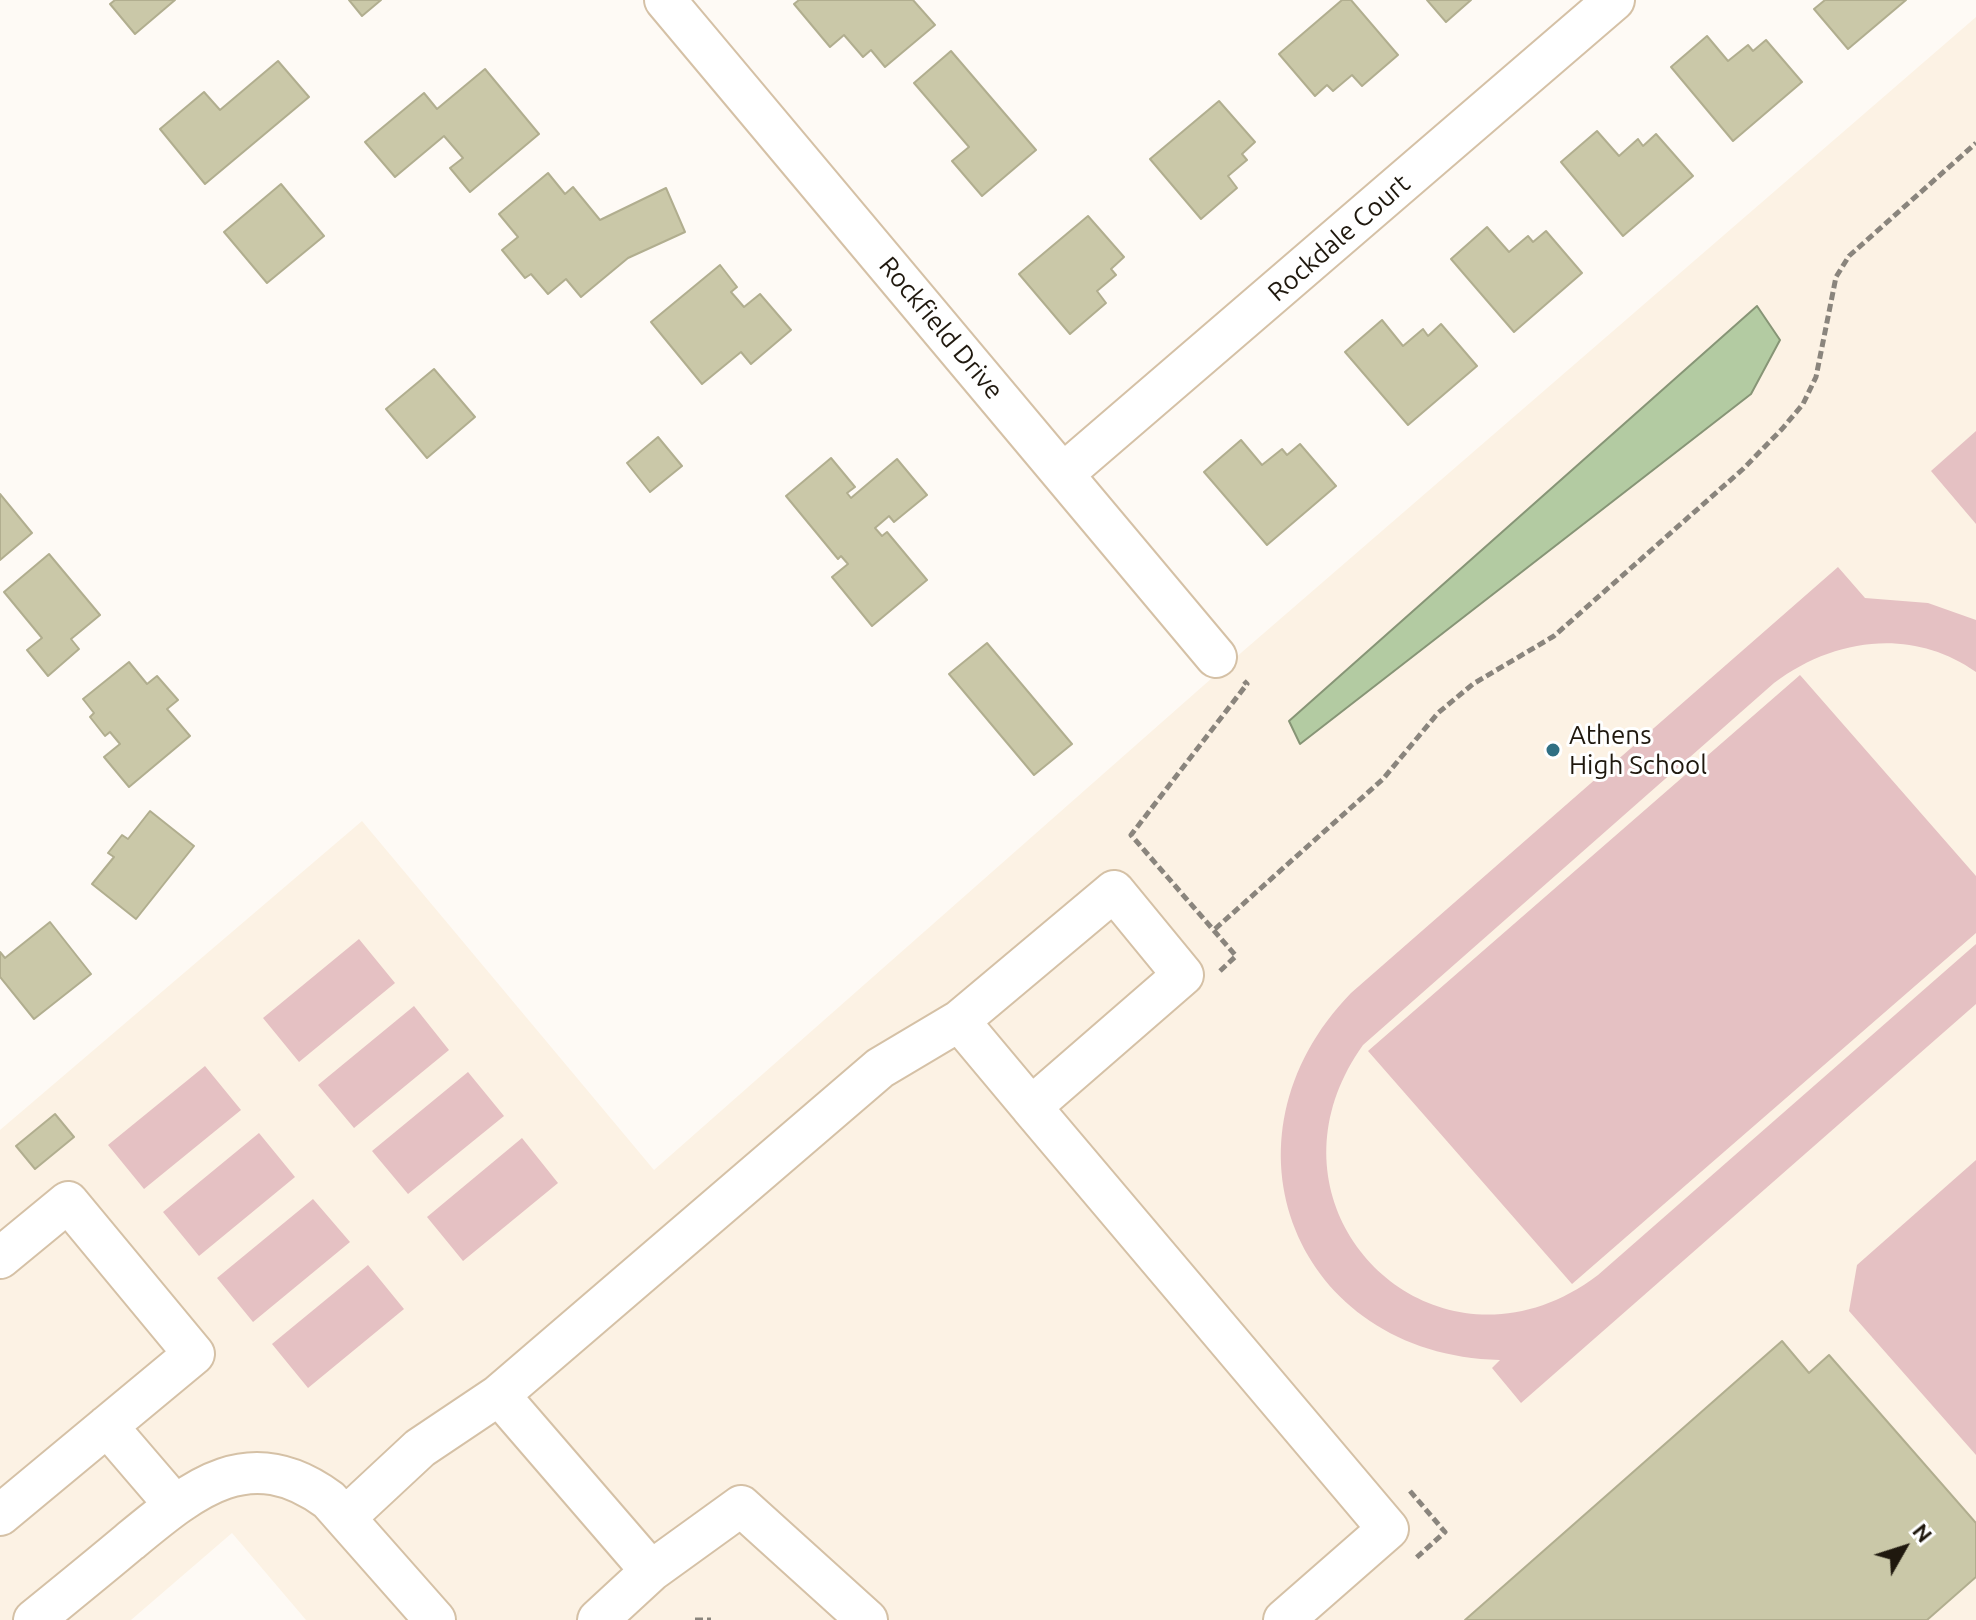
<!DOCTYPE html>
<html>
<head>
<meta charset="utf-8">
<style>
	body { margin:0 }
	#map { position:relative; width:1976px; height:1620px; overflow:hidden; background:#fefaf5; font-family:Ubuntu,sans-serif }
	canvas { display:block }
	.north { position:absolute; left:1864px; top:1508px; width:80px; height:80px; -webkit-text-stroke:6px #fff; paint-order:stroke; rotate:51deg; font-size:22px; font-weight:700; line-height:32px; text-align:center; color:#1f180e }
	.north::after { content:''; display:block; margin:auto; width:28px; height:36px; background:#1f180e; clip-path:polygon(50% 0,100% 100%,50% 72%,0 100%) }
</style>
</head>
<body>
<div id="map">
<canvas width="1976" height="1620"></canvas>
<div class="north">N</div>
</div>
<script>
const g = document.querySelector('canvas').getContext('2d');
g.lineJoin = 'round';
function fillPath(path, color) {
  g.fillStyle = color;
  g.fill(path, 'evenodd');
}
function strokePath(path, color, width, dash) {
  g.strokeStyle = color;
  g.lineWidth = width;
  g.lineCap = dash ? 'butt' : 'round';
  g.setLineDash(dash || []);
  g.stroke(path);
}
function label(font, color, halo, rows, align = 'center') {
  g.font = font + ' Ubuntu,sans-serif';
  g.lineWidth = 6;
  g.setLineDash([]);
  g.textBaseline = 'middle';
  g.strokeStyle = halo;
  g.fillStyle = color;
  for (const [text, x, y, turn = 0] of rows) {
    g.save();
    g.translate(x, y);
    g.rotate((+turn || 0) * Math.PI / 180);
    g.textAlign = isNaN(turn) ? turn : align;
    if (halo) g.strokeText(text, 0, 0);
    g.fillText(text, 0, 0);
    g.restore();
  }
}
fillPath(new Path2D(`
	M1976,17V1620H306L232,1533L131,1620H0V1130L362,821L654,1170L1212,678Z`), '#fcf2e4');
fillPath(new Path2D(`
	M1976,431V524L1931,471Z
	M1838,567L1865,598L1928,603L1976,620V672C1912,627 1834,638 1774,683L1363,1045C1245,1210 1436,1398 1598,1275L1976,944V1004L1521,1403L1492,1368L1500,1360C1295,1355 1209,1139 1351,993Z
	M1800,675L1976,876V933L1572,1284L1368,1051Z
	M359,939L395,983L299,1062L263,1018Z
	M414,1006L449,1050L354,1128L318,1085Z
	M205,1066L241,1110L144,1189L108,1145Z
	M468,1072L504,1116L408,1194L372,1151Z
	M259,1133L295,1177L199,1256L163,1212Z
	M522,1138L558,1183L463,1261L427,1217Z
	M1976,1160V1455L1849,1311L1857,1265Z
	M313,1199L350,1242L253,1322L217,1278Z
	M368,1265L404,1309L308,1388L272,1344Z`), '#e5c1c3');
const water = new Path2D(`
	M1757,306L1780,340L1751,394L1300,744L1289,721Z`);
fillPath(water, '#b3cba2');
strokePath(water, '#879576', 2);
const building = new Path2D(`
	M115,0H175L135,34L110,4Z
	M349,0H381L362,16Z
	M799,0H913L935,25L885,67L871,50L863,57L844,35L830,47L794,4Z
	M1342,0H1351L1398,55L1362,86L1352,75L1333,91L1327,85L1315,96L1279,54Z
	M1427,0H1471L1446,22Z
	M1825,0H1906L1848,49L1814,9Z
	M1707,36L1728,61L1748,45L1753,51L1766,40L1802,82L1733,141L1671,67Z
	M951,51L1036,150L982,196L952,161L969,147L914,83Z
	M278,61L309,97L205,184L160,129L204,92L220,110Z
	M485,69L539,134L470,192L450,168L463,158L444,136L395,177L365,142L424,93L437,109Z
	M1219,101L1255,142L1242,154L1247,160L1228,176L1237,188L1201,219L1150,159Z
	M1597,131L1619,156L1638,139L1643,146L1656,134L1693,176L1623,236L1561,162Z
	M548,173L565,194L573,187L600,220L666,188L685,232L628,258L581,297L566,279L548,294L531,274L525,278L502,250L518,237L499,214Z
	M281,184L324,236L267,283L224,232Z
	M1088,216L1124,257L1111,269L1116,275L1097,291L1106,303L1070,334L1019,274Z
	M1487,227L1509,252L1528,236L1533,242L1546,231L1582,273L1514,332L1451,259Z
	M720,265L737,287L731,292L744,307L760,294L791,330L751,364L741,352L702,384L651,322Z
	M1382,320L1403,346L1423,329L1428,336L1441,324L1477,366L1408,425L1345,352Z
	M434,369L475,417L427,458L386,409Z
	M658,437L682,466L650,492L627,463Z
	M1241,440L1262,465L1282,449L1287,455L1300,444L1336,486L1267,545L1204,472Z
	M831,458L855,487L847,493L851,498L897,459L927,495L894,522L889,516L875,528L882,536L887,532L927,580L872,626L832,577L848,564L841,556L838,559L786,496Z
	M0,494L32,533L0,560Z
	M49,554L100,615L71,639L79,649L48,676L27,650L42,638L4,592Z
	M987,643L1072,744L1034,775L949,674Z
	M129,662L147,684L157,676L178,700L167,709L190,736L129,787L104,757L120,744L110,732L105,736L90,717L94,713L83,699Z
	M150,811L194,846L136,919L92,884L114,857L108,853L122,835L128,839Z
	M50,922L91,974L34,1019L0,977V952L5,958Z
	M55,1114L74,1137L35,1169L16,1146Z
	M1782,1341L1809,1373L1829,1355L1976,1523V1577L1927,1620H1465Z`);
fillPath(building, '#cac8a8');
strokePath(building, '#b1ae8f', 2);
const minor = new Path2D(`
	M665,0L1216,657
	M1063,474L1614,0
	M1031,1107L1388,1529L1284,1620
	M0,1258L68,1202L194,1354L0,1515
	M107,1426L174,1504
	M347,1516L420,1448L499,1395
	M651,1571L499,1395L880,1068L959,1021L1114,891L1183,975L1031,1107L959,1021
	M34,1620C66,1594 98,1568 129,1542C193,1489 249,1441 329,1500L435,1620
	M598,1620L651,1571L741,1506L867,1620`);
strokePath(minor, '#d5c1a6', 44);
strokePath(new Path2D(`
	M1215,929L1383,779L1438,713L1473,684L1554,636L1743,469L1782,429L1803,404L1816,377L1836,277L1849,256L1976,143
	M1220,971L1236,956L1131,835L1247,684L1244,681
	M1410,1491L1445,1532L1415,1559
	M695,1620H711`), '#8a857d', 5, [8, 4]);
strokePath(minor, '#fff', 40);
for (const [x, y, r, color] of [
	[1553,750,8,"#2f6f83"]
]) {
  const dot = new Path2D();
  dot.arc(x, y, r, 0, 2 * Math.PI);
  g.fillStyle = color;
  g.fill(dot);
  strokePath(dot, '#fff', 3);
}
label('26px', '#1f180e', '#fff', [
	["Rockdale Court",1339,238,-41],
	["Rockfield Drive",941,328,50]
]);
label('26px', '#1f180e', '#fff', [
	["Athens",1569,735],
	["High School",1569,765]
], 'left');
</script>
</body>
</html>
